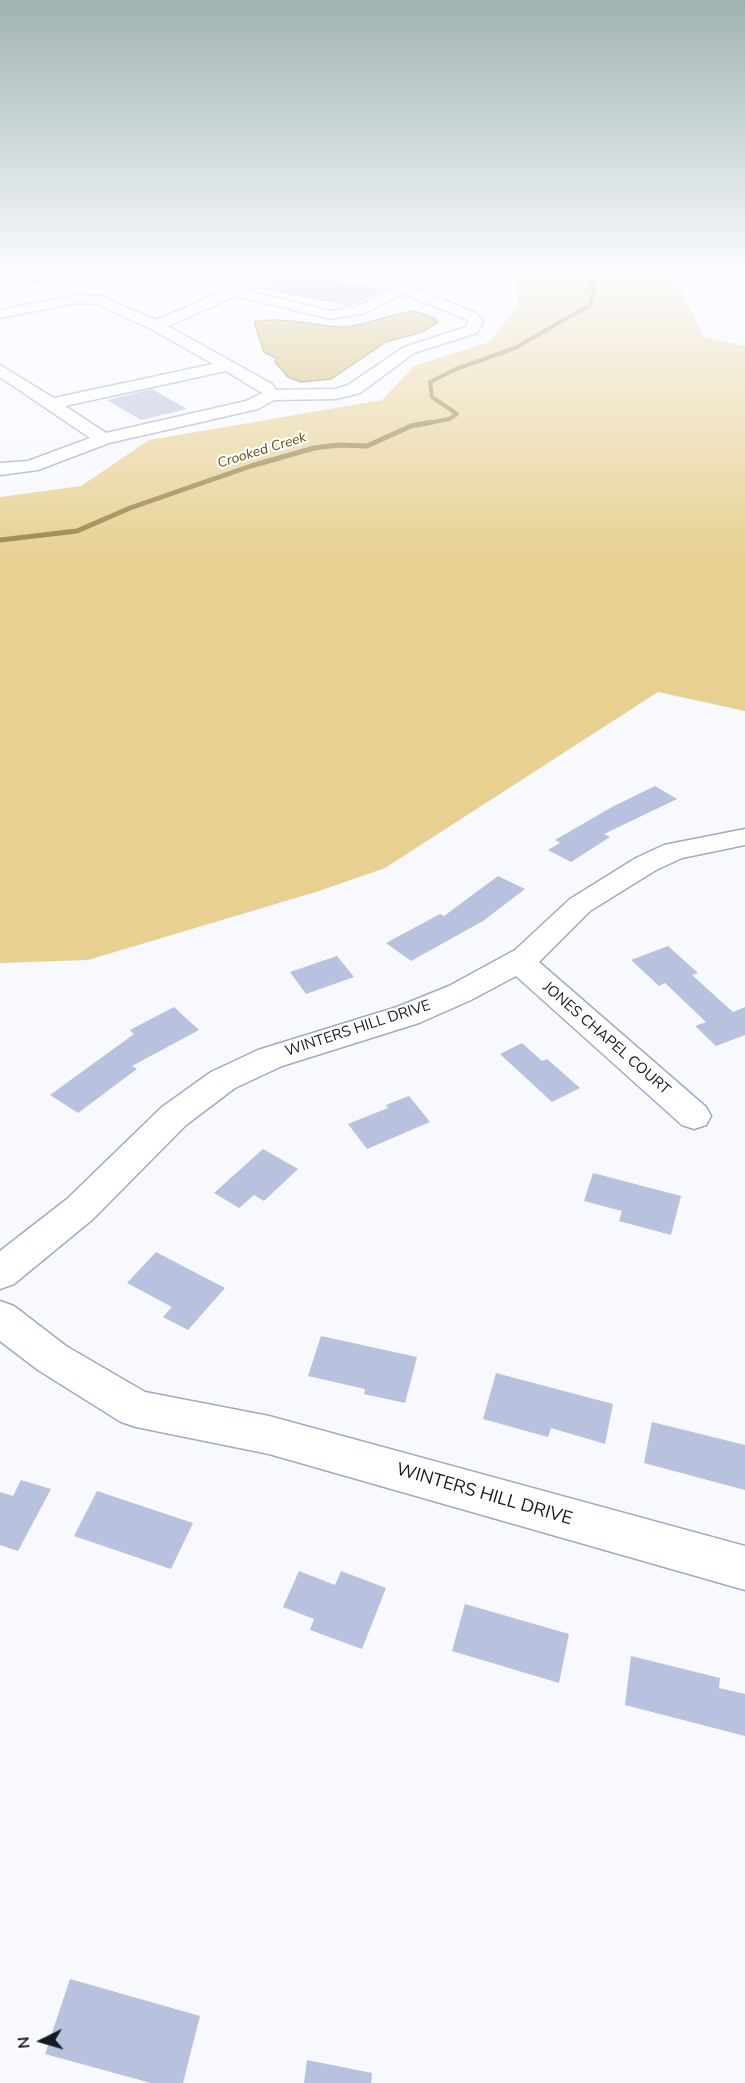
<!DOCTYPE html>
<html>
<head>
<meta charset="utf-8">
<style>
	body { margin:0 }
	#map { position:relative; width:745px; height:2083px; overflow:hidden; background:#f7f9ff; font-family:"Nunito Sans",sans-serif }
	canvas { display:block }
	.north { position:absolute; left:12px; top:2011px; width:60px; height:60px; -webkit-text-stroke:4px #fff; paint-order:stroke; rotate:265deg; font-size:16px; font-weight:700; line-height:24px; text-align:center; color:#161923 }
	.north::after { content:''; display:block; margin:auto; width:21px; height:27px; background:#161923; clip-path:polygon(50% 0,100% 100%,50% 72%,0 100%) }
</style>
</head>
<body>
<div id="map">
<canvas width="745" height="2083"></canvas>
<div class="north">N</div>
</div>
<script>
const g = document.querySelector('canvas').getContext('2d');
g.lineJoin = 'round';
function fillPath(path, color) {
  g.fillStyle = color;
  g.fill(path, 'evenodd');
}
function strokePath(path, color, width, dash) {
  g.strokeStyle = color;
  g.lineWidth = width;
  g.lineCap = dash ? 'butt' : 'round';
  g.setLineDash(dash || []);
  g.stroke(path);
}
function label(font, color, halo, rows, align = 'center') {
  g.font = font + ' "Nunito Sans",sans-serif';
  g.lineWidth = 4.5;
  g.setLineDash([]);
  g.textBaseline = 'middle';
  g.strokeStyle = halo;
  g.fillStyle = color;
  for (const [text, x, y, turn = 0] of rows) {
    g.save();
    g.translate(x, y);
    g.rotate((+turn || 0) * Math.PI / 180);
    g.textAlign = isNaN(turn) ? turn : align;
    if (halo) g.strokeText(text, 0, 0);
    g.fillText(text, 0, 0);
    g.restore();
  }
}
fillPath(new Path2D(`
	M517,273H672L704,337L745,346V711L658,692L385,868L319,891L88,960L0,963V497L81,486L149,440L382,400L414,366L489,342L518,306Z`), '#e7d090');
const water = new Path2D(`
	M415,311L436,319L438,322L422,332L386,342L331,379L301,382L288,377L275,362L276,358L264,352L254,322C283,316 312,326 342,327C363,327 391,313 415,311Z`);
fillPath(water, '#d1b25b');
strokePath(water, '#99844a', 1.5);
strokePath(new Path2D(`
	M424,424L449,419L457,414L432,397L430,382L456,369L515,348L590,305L594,291L588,273`), '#99844a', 4);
strokePath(new Path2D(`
	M0,540L77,531L130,508L251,466L314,448L339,445L367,446L411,426L432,422`), '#99844a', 5);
fillPath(new Path2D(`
	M295,274L386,290L349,306L260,289Z
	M152,389L187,409L141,420L107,400Z
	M655,786L677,799L604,834L610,837L571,862L548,850L560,843L555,840L612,807Z
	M498,876L525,889L483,921L411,961L386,943L440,914L444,916Z
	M668,946L698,973L692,975L733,1012L745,1007V1035L716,1046L695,1026L706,1022L665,983L659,986L631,960Z
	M337,956L354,977L306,994L290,972Z
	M174,1007L199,1030L132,1066L137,1069L78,1113L50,1095L134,1034L130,1030Z
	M522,1043L542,1061L547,1059L580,1088L552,1102L500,1054Z
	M409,1096L430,1122L367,1149L348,1124L388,1108L386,1105Z
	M263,1149L298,1169L264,1201L254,1195L239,1208L214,1193Z
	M593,1173L681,1196L671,1235L619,1221L622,1211L584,1201Z
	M156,1252L225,1288L188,1330L163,1317L172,1307L127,1283Z
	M321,1336L417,1357L405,1403L364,1394L365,1389L308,1376Z
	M496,1373L613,1404L605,1444L551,1428L548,1437L483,1419Z
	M652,1422L745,1445V1490L644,1463Z
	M21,1480L51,1489L18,1551L0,1545V1492L13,1496Z
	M97,1491L193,1523L171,1569L74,1536Z
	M299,1571L335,1585L341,1571L386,1588L362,1649L310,1630L314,1619L283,1607Z
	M465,1604L569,1634L559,1683L452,1651Z
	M631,1656L720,1678L719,1688L745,1694V1736L625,1705Z
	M70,1979L200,2016L183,2083H151L45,2054Z
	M307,2060L372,2073L371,2083H304Z`), '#b8c1de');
const minor = new Path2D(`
	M14,273H62L60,276C44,280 27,285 14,273Z
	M192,273H237L259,276L266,273H284L282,276L248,291L331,311L355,307L392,290L373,282L362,273H378L476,313L483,321L477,333L414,353L360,393L336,399L274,400L258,409L109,443L38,470L0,475V463L28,461L90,438L0,377V365L54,398L213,364L151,329L97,304L77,303L0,318V310L77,295L100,296L156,320L222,292L223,287H233L245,282L199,277ZM404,294L466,319L468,322L466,327L404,347L348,385L335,389L276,390L272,384L168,326L236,296L331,319L365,313ZM226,371L262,393L246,401L106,433L65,406Z
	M745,829V845L682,858L656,870L590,911L539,962L706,1107L711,1116L706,1125L694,1129L682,1125L516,976L471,1000L419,1023L282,1066L235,1088L186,1125L93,1219L14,1284L0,1289V1251L67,1199L162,1107L211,1072L258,1050L397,1007L449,986L515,950L570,899L636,858L664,845Z
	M0,1301L14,1306L66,1346L145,1392L269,1416L745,1546V1590L269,1454L136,1427L121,1422L38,1370L0,1341Z`);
strokePath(minor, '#a1a9c6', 3);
fillPath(minor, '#fff');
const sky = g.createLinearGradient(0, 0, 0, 564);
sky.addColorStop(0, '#9fb3b0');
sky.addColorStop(0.48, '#fbfcff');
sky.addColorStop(1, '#fbfcff00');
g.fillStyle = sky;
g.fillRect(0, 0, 745, 564);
label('italic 14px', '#644f09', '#fff', [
	["Crooked Creek",262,451,-17]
]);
label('15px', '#161923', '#fff', [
	["WINTERS HILL DRIVE",358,1029,-18],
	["JONES CHAPEL COURT",606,1039,41]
]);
label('18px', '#161923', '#fff', [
	["WINTERS HILL DRIVE",484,1495,16]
]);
</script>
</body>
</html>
